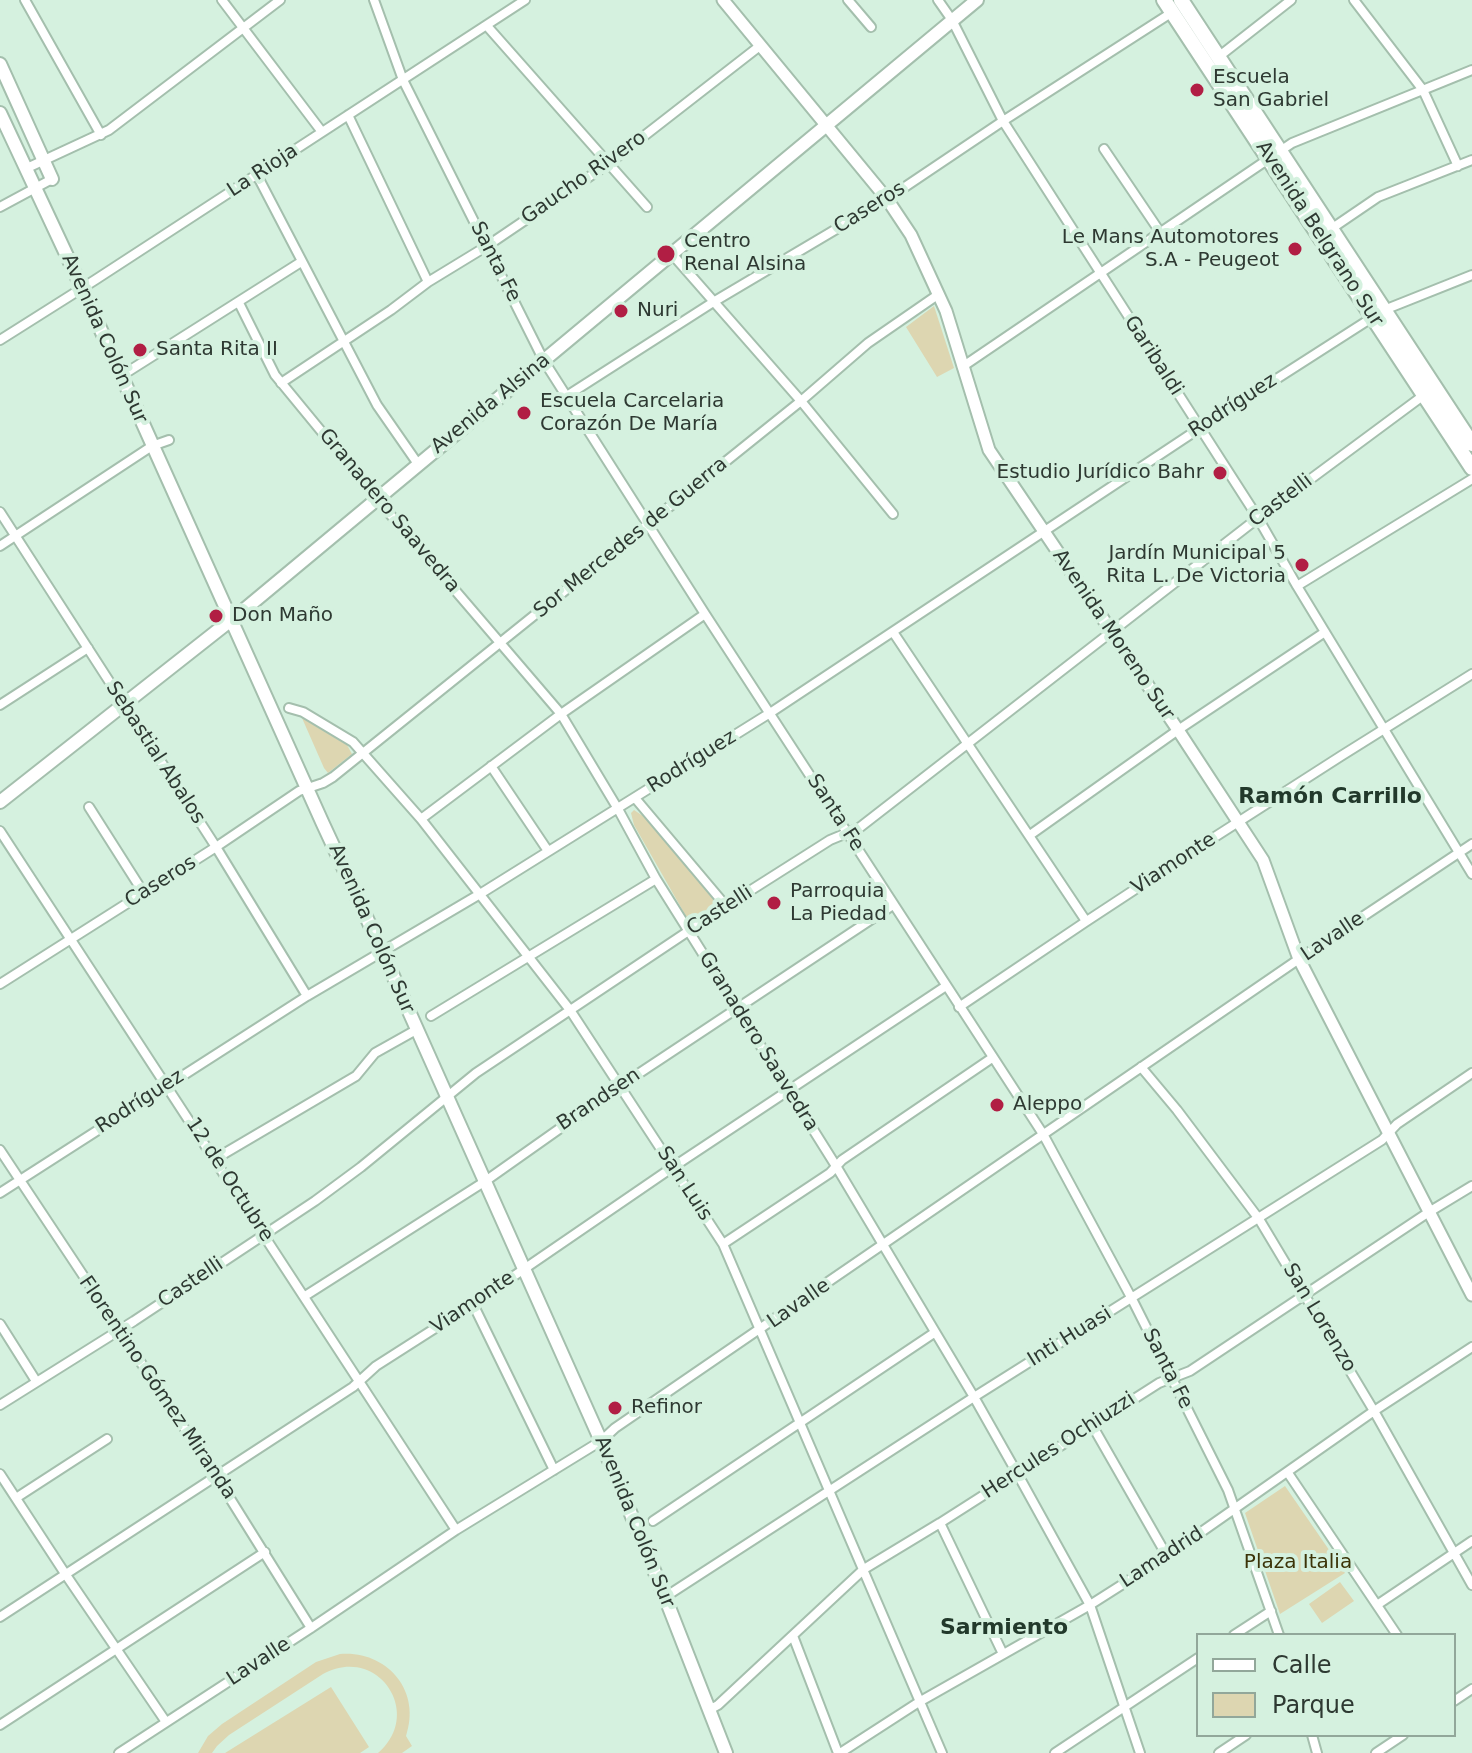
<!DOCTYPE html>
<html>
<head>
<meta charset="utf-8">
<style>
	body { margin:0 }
	#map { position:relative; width:1472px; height:1753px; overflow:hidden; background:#d5f1df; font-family:"DejaVu Sans",sans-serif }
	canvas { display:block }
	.legend { position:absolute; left:1196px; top:1633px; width:260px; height:104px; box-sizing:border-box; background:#d5f1df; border:2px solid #92a79a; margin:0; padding:10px 14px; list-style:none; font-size:24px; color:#2e3932 }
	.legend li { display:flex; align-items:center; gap:16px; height:40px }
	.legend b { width:40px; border:2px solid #92a79a }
</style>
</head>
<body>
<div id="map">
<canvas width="1472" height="1753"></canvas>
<ul class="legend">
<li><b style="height:10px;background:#fff"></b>Calle</li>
<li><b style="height:22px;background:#ddd6b1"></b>Parque</li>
</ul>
</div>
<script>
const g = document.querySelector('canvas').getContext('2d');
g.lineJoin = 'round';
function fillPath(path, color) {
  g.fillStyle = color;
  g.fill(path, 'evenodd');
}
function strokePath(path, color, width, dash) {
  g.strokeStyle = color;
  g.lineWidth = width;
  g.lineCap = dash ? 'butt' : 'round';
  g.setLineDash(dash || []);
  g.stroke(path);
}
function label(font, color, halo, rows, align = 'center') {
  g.font = font + ' "DejaVu Sans",sans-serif';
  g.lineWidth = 8;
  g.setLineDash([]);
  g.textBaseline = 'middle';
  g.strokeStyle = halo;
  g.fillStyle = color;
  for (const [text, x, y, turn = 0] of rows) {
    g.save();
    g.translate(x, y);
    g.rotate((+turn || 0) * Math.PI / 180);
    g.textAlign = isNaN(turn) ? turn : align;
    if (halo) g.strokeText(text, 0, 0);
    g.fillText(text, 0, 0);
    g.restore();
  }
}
fillPath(new Path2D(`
	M934,306L954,368L937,377L906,327Z
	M302,718L347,745L352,754L328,773L324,768Z
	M634,810L646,818L718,905L691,925L634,825L631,813Z
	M1285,1486L1345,1573L1280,1614L1245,1513Z
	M1340,1582L1354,1601L1322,1623L1309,1604Z
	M340,1654C386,1650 422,1690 406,1736L412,1746L402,1753H378C425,1713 377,1644 323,1674L229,1735L217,1746L212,1753H198L208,1736L222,1724L316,1662Z
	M331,1687L369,1747L360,1753H225Z`), '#ddd6b1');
const minor = new Path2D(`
	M25,0L101,135
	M222,0L322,132
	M374,0L403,80L544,361L705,614L1043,1134L1132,1299L1228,1490L1279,1635
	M848,0L871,27
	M938,0L952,20L1003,121L1258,518L1297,586L1472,874
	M1354,0L1423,90L1458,166
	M487,26L647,207
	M1217,58L1291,0
	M348,115L428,282
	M1104,149L1160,232
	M25,169L109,130L280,0
	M257,175L377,405L418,464
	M0,207L52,179
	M1331,229L1378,197L1472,160
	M672,254L801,401L893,514
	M239,303L275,375L377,499L561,714L618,809L656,879L836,1166L974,1397L1017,1473L1090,1605L1140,1753
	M0,340L95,280L525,0
	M962,367L1292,143L1472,70
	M121,376L301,262
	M281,383L391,310L428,282L487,246L608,164L761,45
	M565,397L715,301L887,199L1003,121L1171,13
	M0,512L216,847L307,996
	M0,546L152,446L169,440
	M1297,586L1472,479
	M893,632L1086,921
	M0,705L88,648
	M289,708L303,712L353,742L421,819L570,1010L723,1244L942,1753
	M491,766L548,851
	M635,798L726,906
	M89,807L143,892
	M421,819L561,714L705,614
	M0,831L456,1530
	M1030,835L1178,730L1325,632
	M0,984L216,847L299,791L323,783L333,777L801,401L868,343L939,294
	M959,1007C1128,892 1299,781 1472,674
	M431,1016L656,879
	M1141,1067L1177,1110L1259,1219L1374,1411L1472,1585
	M0,1150L216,1476L311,1628
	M215,1159L356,1076L375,1053L416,1030
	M0,1193L307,996L480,894L770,713L1200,428L1384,310L1472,275
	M723,1244L830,1173L842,1160L992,1058
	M305,1296L484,1182L620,1086L893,905
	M473,1304L554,1470
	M0,1324L36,1381
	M0,1405L134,1321L315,1201L361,1167L476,1073L726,906L830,840L859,828L1258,518L1424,395
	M1092,1425L1167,1556
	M1288,1473L1397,1635
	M0,1474L66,1575L166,1722
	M16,1498L107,1439
	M653,1521L934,1333
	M940,1523L1003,1654
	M665,1597L974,1397L1382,1140L1397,1124L1472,1073
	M1377,1605L1472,1541
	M0,1617L353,1387L376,1366L473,1304L673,1167L946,986
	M1234,1635L1271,1611
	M793,1636L838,1753
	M1454,1701L1472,1689
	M709,1710L718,1705L864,1569L940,1523L1159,1383L1190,1371L1429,1212L1472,1186
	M0,1725L265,1552
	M1312,1735L1317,1753
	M119,1753L311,1628L456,1530L601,1441L615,1428L1299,959L1472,844
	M840,1753L919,1702L1090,1605L1167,1556L1374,1411L1472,1347
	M1055,1753L1198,1658
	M1219,1753L1246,1735
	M1376,1753L1403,1735`);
const tertiary = new Path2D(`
	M723,0L887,199L911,235L946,311L989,450L1178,730L1263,860L1299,959L1472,1295`);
const secondary = new Path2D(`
	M0,64L52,179
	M0,113L82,288L323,824L382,951L601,1441L665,1597L726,1753
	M0,802L245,609L977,0`);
const trunk = new Path2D(`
	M1164,0L1472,468
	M1181,0L1472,444`);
strokePath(minor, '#a4bfad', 12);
strokePath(tertiary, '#a4bfad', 15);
strokePath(secondary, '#a4bfad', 16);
strokePath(trunk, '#a4bfad', 18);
strokePath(minor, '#fff', 8);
strokePath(tertiary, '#fff', 11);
strokePath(secondary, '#fff', 12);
strokePath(trunk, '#fff', 14);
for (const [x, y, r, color] of [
	[1197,90,8,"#b11e44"],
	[1295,249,8,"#b11e44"],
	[666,254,10,"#b11e44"],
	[621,311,8,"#b11e44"],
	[140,350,8,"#b11e44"],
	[524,413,8,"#b11e44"],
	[1220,473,8,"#b11e44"],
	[1302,565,8,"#b11e44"],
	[216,616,8,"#b11e44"],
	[774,903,8,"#b11e44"],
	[997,1105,8,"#b11e44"],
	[615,1408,8,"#b11e44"]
]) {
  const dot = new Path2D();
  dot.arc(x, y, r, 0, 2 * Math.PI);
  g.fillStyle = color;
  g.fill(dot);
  strokePath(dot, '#d5f1df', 3);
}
label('20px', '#2e3932', '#d5f1df', [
	["Escuela",1213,78],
	["San Gabriel",1213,101],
	["Le Mans Automotores",1279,238,"right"],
	["S.A - Peugeot",1279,261,"right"],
	["Centro",684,242],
	["Renal Alsina",684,265],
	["Nuri",637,311],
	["Santa Rita II",156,350],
	["Escuela Carcelaria",540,402],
	["Corazón De María",540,425],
	["Estudio Jurídico Bahr",1204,473,"right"],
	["Jardín Municipal 5",1286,554,"right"],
	["Rita L. De Victoria",1286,577,"right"],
	["Don Maño",232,616],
	["Parroquia",790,892],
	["La Piedad",790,915],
	["Aleppo",1013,1105],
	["Refinor",631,1408]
], 'left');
label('20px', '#2e3932', '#d5f1df', [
	["La Rioja",263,171,-33],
	["Gaucho Rivero",584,178,-35],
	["Caseros",870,208,-32],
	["Avenida Belgrano Sur",1319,234,57],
	["Santa Fe",495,262,63],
	["Avenida Colón Sur",104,339,66],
	["Garibaldi",1153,356,57],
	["Avenida Alsina",491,404,-39],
	["Rodríguez",1233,406,-33],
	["Castelli",1281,501,-37],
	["Granadero Saavedra",389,511,50],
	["Sor Mercedes de Guerra",631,538,-39],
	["Avenida Moreno Sur",1113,635,56],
	["Sebastial Abalos",155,753,57],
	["Rodríguez",692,762,-32],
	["Santa Fe",835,813,57],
	["Viamonte",1174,864,-33],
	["Caseros",161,882,-32],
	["Castelli",720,911,-33],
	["Avenida Colón Sur",371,929,66],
	["Lavalle",1333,937,-34],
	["Granadero Saavedra",758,1042,58],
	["Brandsen",599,1100,-34],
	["Rodríguez",140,1102,-33],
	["12 de Octubre",229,1180,57],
	["San Luis",684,1184,57],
	["Castelli",191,1283,-34],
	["Viamonte",473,1303,-34],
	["Lavalle",799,1304,-35],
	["San Lorenzo",1319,1318,59],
	["Inti Huasi",1070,1337,-32],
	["Santa Fe",1167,1369,63],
	["Florentino Gómez Miranda",157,1388,56],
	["Hercules Ochiuzzi",1059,1446,-33],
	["Avenida Colón Sur",634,1522,68],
	["Lamadrid",1162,1558,-33],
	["Lavalle",259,1662,-33]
]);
label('20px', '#3b3308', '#d5f1df', [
	["Plaza Italia",1298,1563]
]);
label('bold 22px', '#22392b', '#d5f1df', [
	["Ramón Carrillo",1330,797],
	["Sarmiento",1004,1628]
]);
</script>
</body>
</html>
